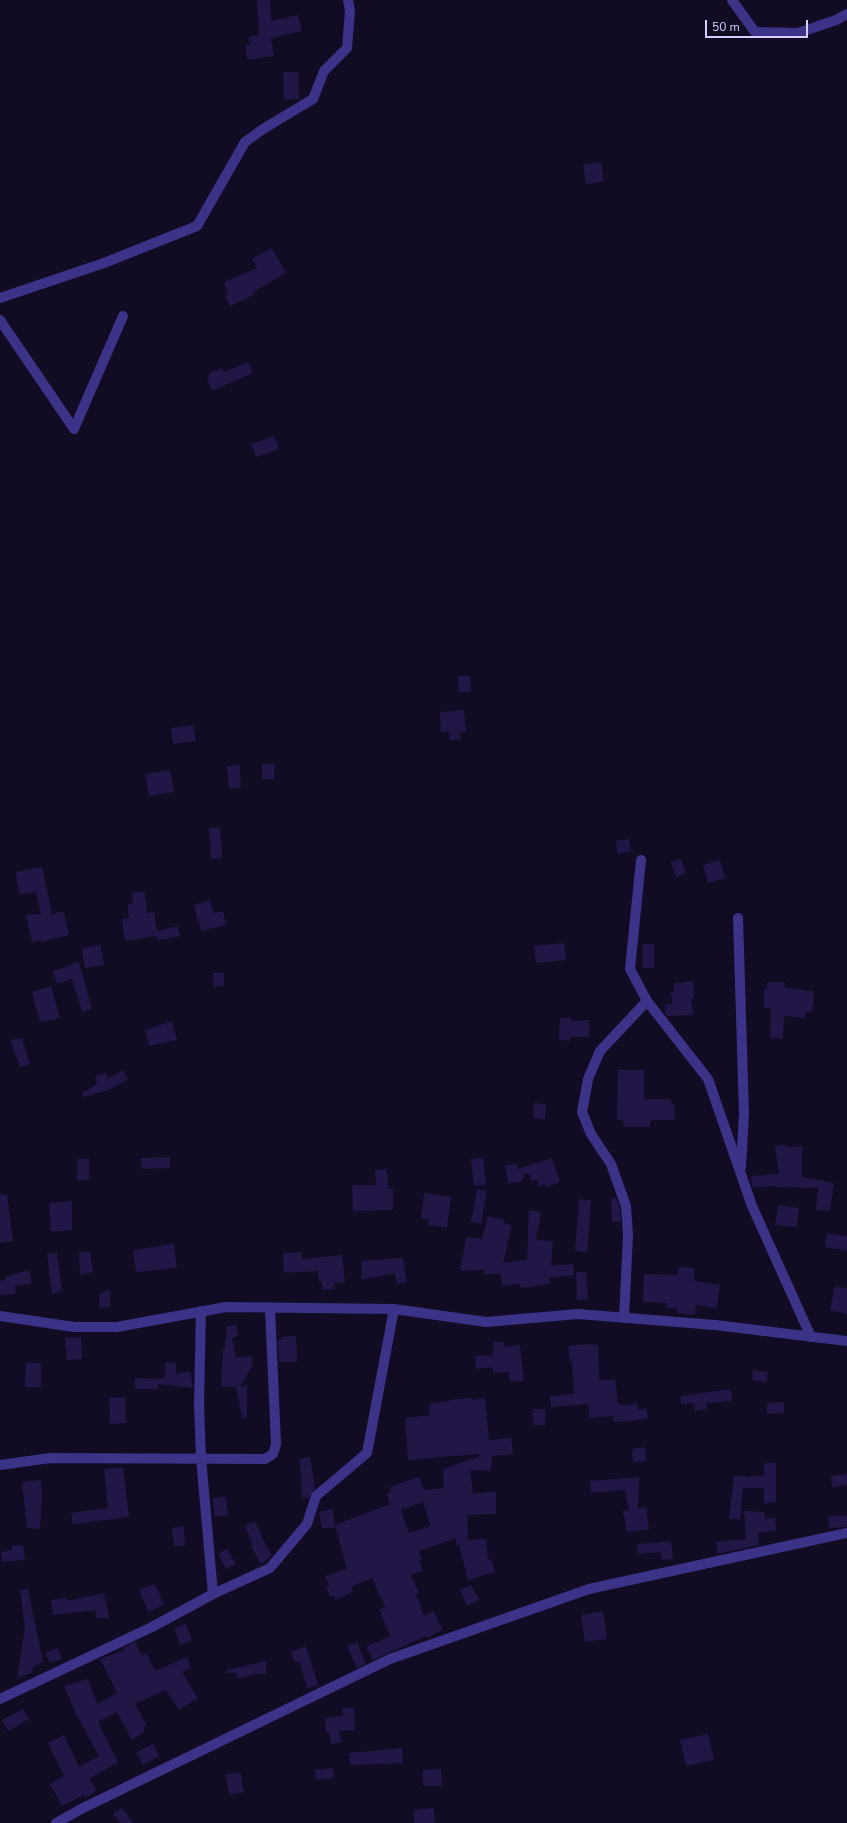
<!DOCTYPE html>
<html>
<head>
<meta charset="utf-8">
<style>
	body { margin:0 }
	#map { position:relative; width:847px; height:1823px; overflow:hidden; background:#110c24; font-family:"Nunito Sans",sans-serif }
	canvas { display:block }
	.scale { position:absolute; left:705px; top:20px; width:103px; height:18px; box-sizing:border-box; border:2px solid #d6ceff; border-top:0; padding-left:5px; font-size:12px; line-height:14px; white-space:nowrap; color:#d6ceff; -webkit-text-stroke:3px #110c24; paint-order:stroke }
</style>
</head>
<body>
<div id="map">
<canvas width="847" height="1823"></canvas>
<div class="scale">50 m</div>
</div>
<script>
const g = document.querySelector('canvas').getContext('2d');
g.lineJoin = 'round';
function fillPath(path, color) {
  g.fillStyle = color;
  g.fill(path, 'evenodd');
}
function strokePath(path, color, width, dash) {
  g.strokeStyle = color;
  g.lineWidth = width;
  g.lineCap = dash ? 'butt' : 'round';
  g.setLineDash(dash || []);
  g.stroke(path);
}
fillPath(new Path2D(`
	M257,0H270L271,21L298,15L302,31L271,38L274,56L248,60L245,45H250L249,37L259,35Z
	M283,72H298L299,99H284Z
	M601,162L604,181L586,184L583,165Z
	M272,248L286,273L253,292L254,295L230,306L225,295L228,294L224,282L257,268L252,259Z
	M248,362L253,373L212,391L207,378L210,376L209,373L222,368L224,372Z
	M274,436L279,449L256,457L251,444Z
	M458,676H470L471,692H459Z
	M464,710L466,732H460L461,739L450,740L449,731L441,732L440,712Z
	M193,725L196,741L173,744L171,728Z
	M262,764H275L274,779H262Z
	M240,765L241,787L229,789L227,766Z
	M170,770L174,792L149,796L145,774Z
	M220,827L222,858L211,859L209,828Z
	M629,839L631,851L618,854L616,841Z
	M681,859L686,873L676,877L671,862Z
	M720,860L725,878L708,883L703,865Z
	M42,867L52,914L63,911L69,935L41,942L40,940L32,942L26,915L41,914L36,892L19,894L16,872Z
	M145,892L147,913L154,912L157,931L178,926L180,936L157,941L156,936L125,941L122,919L129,918L128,904L133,903L132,893Z
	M210,900L214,913L223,911L226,925L201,931L194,905Z
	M564,943L566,960L536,963L534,946Z
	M643,944H654V968H643Z
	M100,945L104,965L85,968L82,948Z
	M79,962L92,1009L82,1012L72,979L57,984L53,971Z
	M213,973H224V986L213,987Z
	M693,981L694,998L691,999L693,1015L667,1016L665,1014V1005L672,1004L671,992H674V983Z
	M767,982H785V988L814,991L812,1012H806L805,1018L784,1016L783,1039L770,1038L771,1008H764V989H767Z
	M51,986L60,1018L40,1022L32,992Z
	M560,1018H571V1021L589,1020V1037H570V1041L559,1040Z
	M172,1021L177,1040L149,1046L145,1030Z
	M22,1038L30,1064L20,1067L10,1040Z
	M123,1070L128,1079L109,1090L84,1097L82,1093L97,1084L95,1076L106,1073L107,1079Z
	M618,1070H644V1099H671V1104H674L675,1120H650V1127H624L623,1120H617Z
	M534,1103L546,1104L545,1119L533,1118Z
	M786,1145L787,1147L802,1146V1177L834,1183L830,1211L816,1210L818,1188L776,1187V1186L752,1187L751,1176L779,1174L775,1146Z
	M170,1157V1168L141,1169V1158Z
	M483,1158L486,1185L474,1186L471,1159Z
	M552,1158L560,1182L547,1187L546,1184L539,1187L537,1180L531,1181V1175L524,1174L522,1182L508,1183L505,1165L517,1164L518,1169Z
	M77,1159H89V1180L77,1181Z
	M387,1169L388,1189H393V1210L353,1211L352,1185H376L375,1170Z
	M477,1189L487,1191L481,1224L471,1222Z
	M424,1193L451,1197L447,1228L428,1225L429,1220L421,1218Z
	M0,1195H7L13,1241L0,1243Z
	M611,1198H616L620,1207L621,1222H612Z
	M579,1199L591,1200L587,1252L575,1251Z
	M72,1201V1230L51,1232L49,1203Z
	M778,1205L799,1208L797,1227L775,1225Z
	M529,1210L541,1212L536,1240L553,1241L551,1266L573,1264L574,1275L549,1278L550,1284L521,1288L520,1284L502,1286L500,1273L484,1275V1270L460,1271L466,1237L482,1239L488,1216L504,1220L503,1223L512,1225L503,1263L527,1260Z
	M827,1233L847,1236V1251L825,1247Z
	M174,1244L177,1268L136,1272L133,1250Z
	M79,1252H90L93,1272L80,1275Z
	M302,1252V1259L342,1255L345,1282L334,1283L335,1289L322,1290V1281H319L318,1271L284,1273L283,1253Z
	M57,1253L62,1290L52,1295L47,1254Z
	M397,1258H403L407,1282L397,1284L395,1273L361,1280L362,1261Z
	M678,1267L694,1268V1281L720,1285L717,1308L696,1305L695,1315L677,1313V1309L667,1308V1303L643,1302L644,1274L678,1275Z
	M29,1270L32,1283L15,1286L16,1294L0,1295V1281L6,1280L5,1277Z
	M576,1272H586L588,1299L577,1300Z
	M835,1286L847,1288V1314L830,1310Z
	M110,1290V1307L99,1308L100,1293Z
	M236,1325L238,1336L232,1338L236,1358L252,1356L253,1364L240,1387L247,1385V1417L242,1418L236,1387L221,1386L223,1348H225L227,1326Z
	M296,1336L297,1362H279L278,1339H282V1337Z
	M81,1337L82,1359L67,1360L65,1338Z
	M493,1342H504V1347L520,1345L524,1381L510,1382L509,1372L493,1373V1367L476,1369L475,1356L493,1355Z
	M587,1344L598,1345L599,1381L615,1379L618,1404H622V1406L637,1403L638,1410L646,1408L648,1418L629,1422L628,1421L613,1422V1416L589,1418L588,1404L551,1407L550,1396L574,1394L572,1361L570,1362L568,1346Z
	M165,1362L176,1363V1374L190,1371L193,1388L158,1384V1389H135V1378L158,1379L165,1377Z
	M26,1363H41V1387H25Z
	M753,1370L768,1372L766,1382L752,1380Z
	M731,1389L732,1401L706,1403L707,1409L695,1411L694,1403L681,1404V1396Z
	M125,1397L126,1423L110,1424L109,1398Z
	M472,1398V1400L485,1398L489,1440L511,1438L513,1454L492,1456L491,1471L470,1470L473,1494L496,1491V1514L467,1515L468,1540L486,1539L488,1559H491L495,1572L468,1580L459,1545H456V1538L419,1551L422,1559L419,1561L423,1571L411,1575L419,1593L416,1594L424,1616L433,1611L443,1630L427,1638L426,1636L373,1660L366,1647L390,1636L379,1610L385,1607L372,1578L351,1587L353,1592L335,1600L334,1596H330L326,1587L329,1586L325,1576L347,1569L335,1525L390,1504L387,1494L391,1492L390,1487L407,1481L419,1477L424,1490L444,1488L443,1469L480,1456L479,1454L408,1460L405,1418L430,1415L429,1404L457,1399ZM423,1502L431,1526L409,1533L401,1510Z
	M784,1402V1413L767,1414V1403Z
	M533,1409H545V1425H533Z
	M645,1447L646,1461L633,1462L632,1449Z
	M310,1457L315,1488L309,1498H302L300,1459Z
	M764,1463H776V1502L764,1504V1488H743L740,1519H729L734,1476L749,1477V1476H764Z
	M123,1467L129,1517L73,1524L71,1513L108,1508L104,1469Z
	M847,1474V1485L832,1487L831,1476Z
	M639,1477L638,1508L646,1507L649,1529L627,1532L623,1511L629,1510L625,1490L591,1493L590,1481Z
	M41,1480L42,1496L40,1529L27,1528L22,1482Z
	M226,1497L228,1515L214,1516L213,1498Z
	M333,1509L335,1528H322L319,1512Z
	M744,1511L764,1512L765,1519L775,1518L776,1530L758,1533L759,1545L718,1554L716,1542L746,1539Z
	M828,1516H847V1527L829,1528Z
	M255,1521L266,1546L272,1555L261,1564L251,1547L253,1546L245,1526Z
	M184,1526L185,1546H174L172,1528Z
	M671,1541L673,1559L661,1560V1552L638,1554L637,1544Z
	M23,1545L25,1560L2,1562L1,1552L12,1550V1546Z
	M227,1549L236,1564L226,1569L218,1554Z
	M155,1584L164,1605L148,1612L139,1590Z
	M471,1585L479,1600L467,1606L460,1590Z
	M28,1589L43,1662L32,1668L33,1672L17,1678L25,1628L20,1590Z
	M104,1593L109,1618H96V1610L53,1615L51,1600L66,1598L67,1601Z
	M603,1611L607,1639L585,1642L581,1615Z
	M186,1624L192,1641L180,1645L174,1628Z
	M135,1642L142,1656L146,1653L155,1671L187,1657L191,1668L182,1672L198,1698L179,1710L166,1690L135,1704L147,1726L143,1728L145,1731L132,1740L117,1712L98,1722L118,1762L89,1779L97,1790L86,1798L84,1795L62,1806L50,1784L64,1776L48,1743L64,1735L79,1767L99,1756L76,1714L64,1686L88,1679L97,1704L117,1693L100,1659L124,1650L123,1648Z
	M357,1642L366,1664L357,1668L347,1646Z
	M306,1646L318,1685L307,1688L299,1661L295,1662L291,1652Z
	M58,1648L62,1659L50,1663L45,1653Z
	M267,1661L266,1674H257L237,1679L236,1673H227V1670Z
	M354,1707L355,1730L339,1731L342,1742L331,1744L329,1732H326L325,1718L343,1716L342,1708Z
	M23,1709L29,1719L8,1731L2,1720Z
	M708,1734L714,1760L686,1766L680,1740Z
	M153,1744L159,1756L143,1765L136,1752Z
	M402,1748L403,1763L350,1765L349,1753Z
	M333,1768L334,1778L316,1780L315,1770Z
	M441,1769L442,1786H423V1770Z
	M240,1772L244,1792L230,1795L225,1775Z
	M122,1808L133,1823H120L113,1814Z
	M434,1808L435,1823H414V1810Z`), '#221646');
strokePath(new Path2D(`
	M732,0L755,32L798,33L836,20L847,14
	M0,298L104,263L197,226L245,142L263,129L313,99L324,71L347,48L350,11L348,0
	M0,320L74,429L123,316
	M641,860L630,969L647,1001L708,1079L752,1206L811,1337
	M738,918L744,1114L741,1167
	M201,1311L199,1405L201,1458L213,1594
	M0,1316L74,1327H117L226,1307L394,1309L486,1322L578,1314L715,1325L847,1341
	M624,1318L628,1235L626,1206L611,1164L591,1134L582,1112L588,1079L600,1051L647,1001
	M0,1465L50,1458L265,1459L273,1454L276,1444L270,1308
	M0,1699L152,1627L213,1594L270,1568L307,1524L316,1496L367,1453L394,1309
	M56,1823L81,1809L390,1659L589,1589L847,1533`), '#3a3387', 10);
</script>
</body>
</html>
